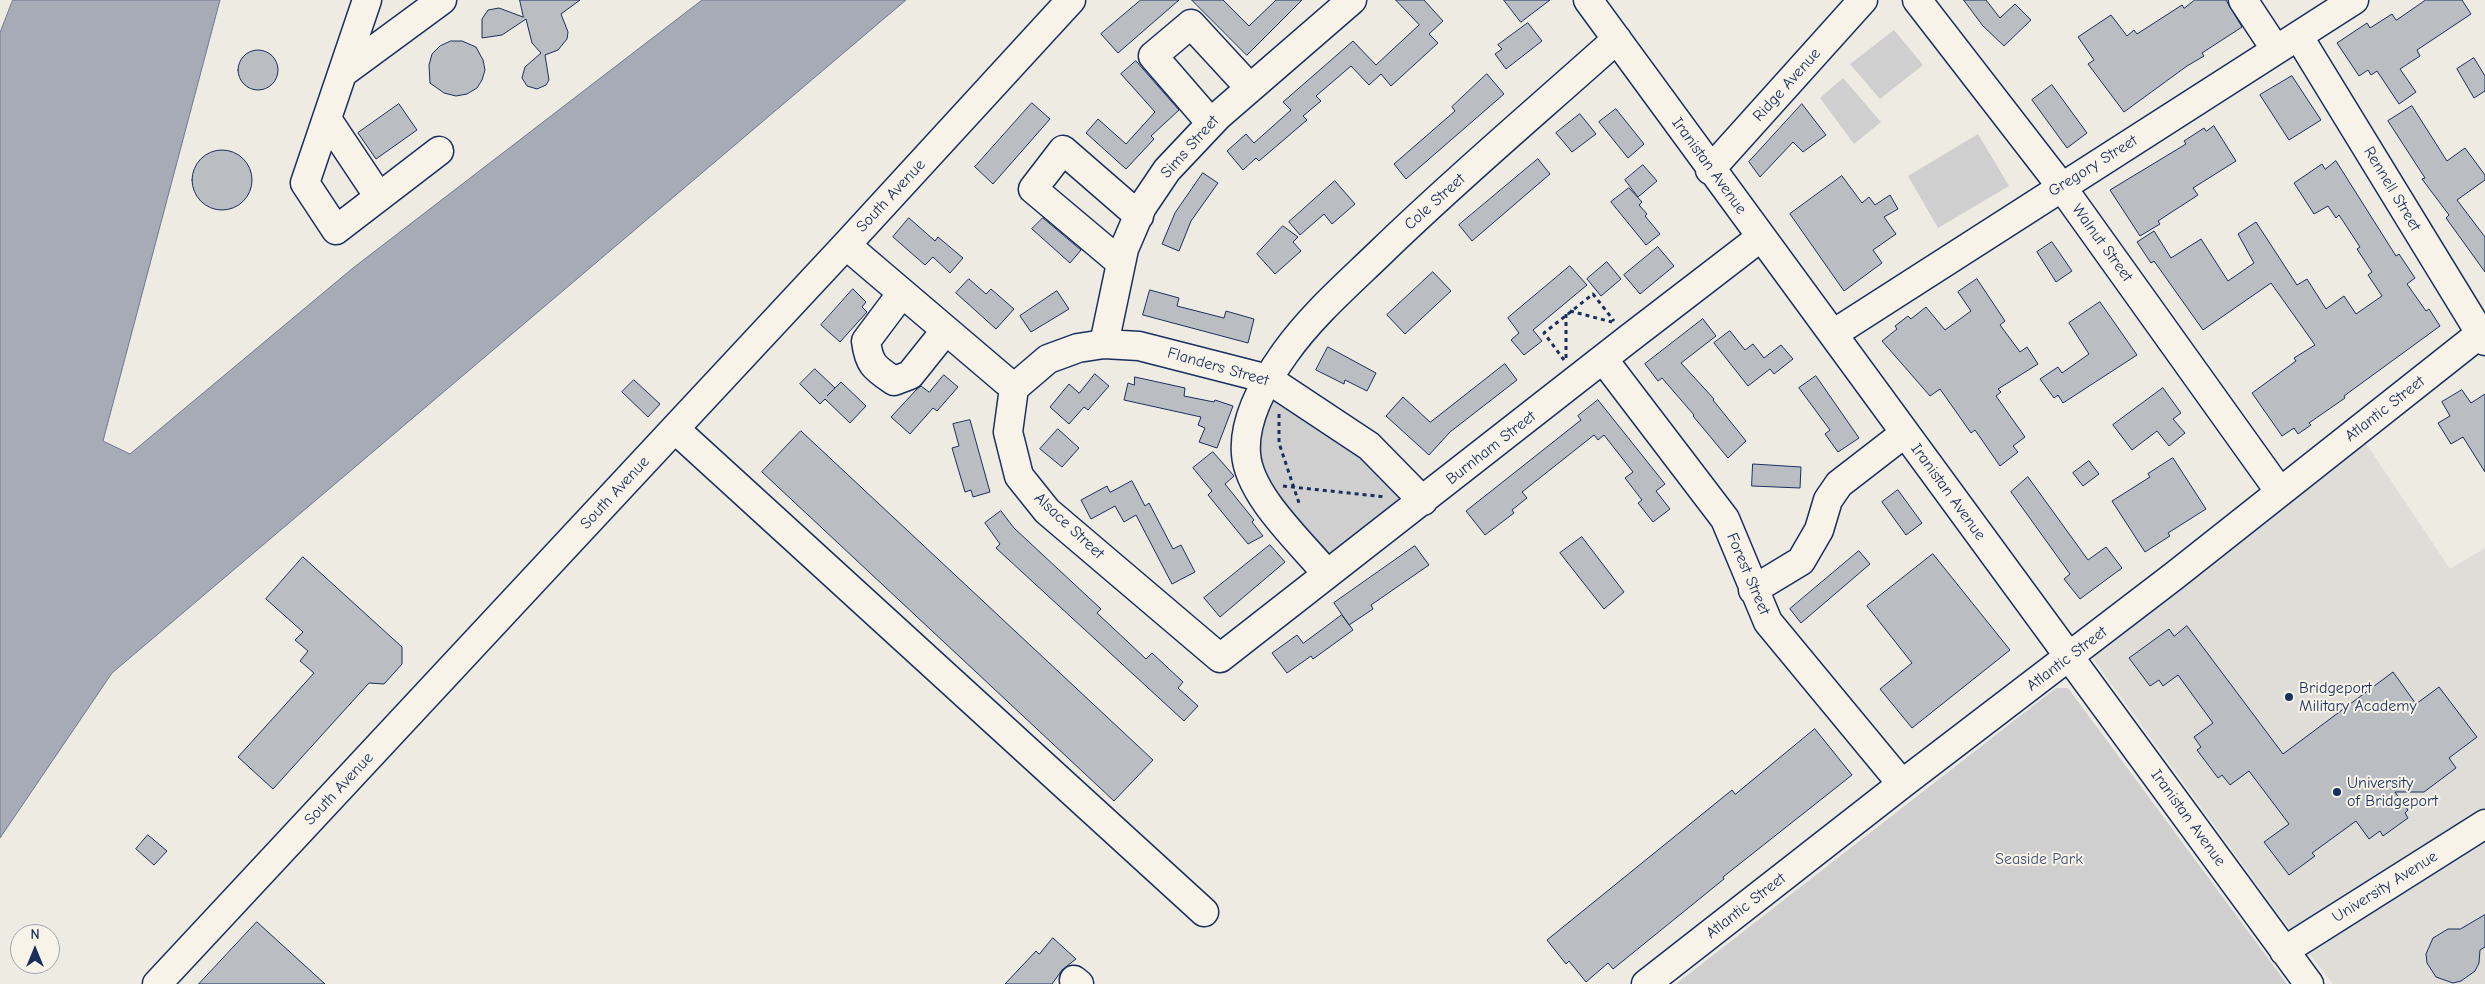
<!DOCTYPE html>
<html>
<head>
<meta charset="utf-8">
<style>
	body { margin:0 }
	#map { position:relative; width:2485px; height:984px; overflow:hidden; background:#eeebe2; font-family:"Comic Neue",sans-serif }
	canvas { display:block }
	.north { position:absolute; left:10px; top:924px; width:50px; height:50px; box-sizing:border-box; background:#f7f3e8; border:1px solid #9fa5b1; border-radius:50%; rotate:0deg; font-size:14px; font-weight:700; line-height:20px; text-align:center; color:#1b2f5e }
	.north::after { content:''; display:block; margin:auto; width:18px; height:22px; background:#1b2f5e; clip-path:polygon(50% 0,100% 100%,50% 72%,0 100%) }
</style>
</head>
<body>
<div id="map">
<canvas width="2485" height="984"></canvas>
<div class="north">N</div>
</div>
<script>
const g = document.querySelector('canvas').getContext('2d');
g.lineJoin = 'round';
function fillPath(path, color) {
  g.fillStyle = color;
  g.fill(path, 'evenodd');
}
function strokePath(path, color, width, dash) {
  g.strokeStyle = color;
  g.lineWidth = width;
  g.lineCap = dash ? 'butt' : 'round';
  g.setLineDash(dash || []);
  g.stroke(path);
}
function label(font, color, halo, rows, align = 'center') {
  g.font = font + ' "Comic Neue",sans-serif';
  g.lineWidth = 4;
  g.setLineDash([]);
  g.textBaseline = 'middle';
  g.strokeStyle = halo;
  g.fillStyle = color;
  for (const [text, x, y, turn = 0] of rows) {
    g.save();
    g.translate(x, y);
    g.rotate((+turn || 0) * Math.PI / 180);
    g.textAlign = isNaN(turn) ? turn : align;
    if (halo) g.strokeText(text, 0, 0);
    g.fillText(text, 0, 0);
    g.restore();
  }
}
fillPath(new Path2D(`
	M2363,439L2450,569L2485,548V984H2333L2285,923L2091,656Z`), '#deddd8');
fillPath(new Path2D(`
	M1894,30L1923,65L1880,99L1850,64Z
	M1843,78L1881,122L1854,144L1820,98Z
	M1978,134L2009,186L1938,228L1908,176Z
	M1272,400L1286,407L1357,453L1399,495L1397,502L1327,556L1258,474L1252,446Z
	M2056,688H2068L2287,984H1676Z`), '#cfcfcf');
const water = new Path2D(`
	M13,0H220L103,441L130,454L353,268L702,0H906L112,673L0,838V33Z`);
fillPath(water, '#a6abb5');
strokePath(water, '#6e7992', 1);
const building = new Path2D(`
	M520,0H580L561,14L568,32L567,39L558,50L545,55L549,80L546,85L537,89L527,86L522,78L525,67L541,53L532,43L526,19L502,35L482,38V19L488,10L499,8L523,17Z
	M1141,0H1179L1118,53L1101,34Z
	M1192,0H1223L1249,26L1276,0H1302L1247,55Z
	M1396,0H1424L1443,21L1429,34L1438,43L1391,86L1381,74L1369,85L1351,66L1316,96L1321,101L1303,116L1307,120L1259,161L1256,158L1243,170L1227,151L1246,134L1254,143L1291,110L1283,102L1353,41L1376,65L1419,25Z
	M1504,0H1550L1521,22Z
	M1964,0H1986L2000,18L2015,4L2031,20L2004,46L1983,26Z
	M2195,0H2226L2242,27L2202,53L2204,56L2187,66L2124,112L2088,64L2094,60L2078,37L2111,15L2127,36L2134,30L2137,34L2182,5L2184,8Z
	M2426,0H2462L2471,14L2417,50L2420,56L2400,69L2416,92L2399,104L2377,71L2371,75L2368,70L2359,76L2337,43L2367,23L2370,28L2392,14L2396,20Z
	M1528,23L1542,41L1506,69L1495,54L1502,49L1498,45Z
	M451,41H462L476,47L483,60L485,70L482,80L477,88L467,94L456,96L444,93L430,83L429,65L432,54L440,46Z
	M238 70a20 20 0 1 1 40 0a20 20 0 1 1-40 0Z
	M2474,58L2485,76V91L2474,98L2457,69Z
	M1136,61L1179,110L1151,136L1154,139L1126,169L1086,133L1098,119L1126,144L1155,112L1121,74Z
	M1487,74L1504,94L1406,179L1394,164L1455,111L1452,107Z
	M2292,76L2321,120L2289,140L2260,95Z
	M2052,85L2087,133L2067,148L2032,100Z
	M1032,103L1050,119L993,184L975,167Z
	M399,104L417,130L376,159L358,133Z
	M1802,104L1826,135L1803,152L1793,142L1760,177L1749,162Z
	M2412,106L2447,161L2465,148L2485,175V180L2457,200L2485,237V272L2446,218L2449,215L2422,179L2425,178L2388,121Z
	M1616,109L1644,144L1628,158L1599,122Z
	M1580,114L1596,134L1572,152L1556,133Z
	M2214,126L2236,161L2193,188L2198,195L2158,221L2160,224L2140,236L2110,190L2186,144L2184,141L2204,128L2206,131Z
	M192 180a30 30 0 1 1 60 0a30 30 0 1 1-60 0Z
	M1538,159L1550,174L1472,241L1459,225Z
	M2336,161L2396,256L2399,254L2415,278L2407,284L2426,311L2429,309L2440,326L2344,396L2345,398L2309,423L2311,425L2298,434L2294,428L2282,436L2252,393L2296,361L2294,358L2315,345L2271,283L2203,330L2154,261L2151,263L2137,242L2154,231L2171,258L2201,239L2228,281L2254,263L2238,234L2256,222L2297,285L2307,279L2326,309L2344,296L2356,314L2382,296L2368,275L2372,272L2357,249L2360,247L2339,215L2336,218L2328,206L2314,214L2294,183L2322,164L2325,169Z
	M1643,165L1657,181L1638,197L1625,180Z
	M1203,173L1218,183L1191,221L1179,251L1162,244L1175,213Z
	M1842,176L1862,203L1869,197L1875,205L1890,195L1898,209L1884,217L1896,234L1873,250L1882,263L1844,291L1790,214Z
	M1335,181L1355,204L1332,224L1324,214L1300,235L1289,222Z
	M1629,188L1642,202L1639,205L1647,214L1645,216L1660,234L1646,245L1611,202Z
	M909,218L935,241L938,237L963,258L950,273L933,257L925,265L893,237Z
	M1043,218L1081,250L1070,263L1032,229Z
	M1283,226L1298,237L1293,242L1301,251L1275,274L1257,254Z
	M2052,242L2072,271L2056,282L2037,252Z
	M1658,247L1674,266L1640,294L1624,275Z
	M1607,262L1621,279L1601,296L1587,279Z
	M1570,266L1587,285L1533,330L1542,341L1524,355L1511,340L1519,333L1508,318Z
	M1433,272L1451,291L1405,334L1387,315Z
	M969,279L986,294L991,289L1014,309L996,329L956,293Z
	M1977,279L2005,321L2000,325L2020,352L2027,347L2038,364L1998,389L2001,392L1996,396L2025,437L2013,446L2018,452L2000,466L1975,430L1971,433L1940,389L1930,396L1882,341L1897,329L1895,326L1908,316L1911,319L1926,307L1945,330L1971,311L1958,292Z
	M853,289L866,302L862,307L867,312L840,342L821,325Z
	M1150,290L1179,298L1177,306L1224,318L1226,311L1254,319L1248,343L1143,315Z
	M1057,291L1069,309L1031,332L1020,316Z
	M2100,302L2137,355L2063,403L2058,395L2054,398L2040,379L2058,367L2062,373L2089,354L2069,323Z
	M1703,319L1716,336L1681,363L1714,399L1713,400L1746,441L1728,458L1693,416L1694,415L1662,378L1658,381L1645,364Z
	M1730,331L1745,350L1753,344L1764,358L1781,345L1793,359L1774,374L1770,369L1748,386L1714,343Z
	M1328,347L1376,373L1367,391L1345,380L1344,384L1316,370Z
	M1505,364L1517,380L1450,432L1429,455L1386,416L1403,397L1430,422Z
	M815,369L835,388L827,396L841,382L866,406L850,423L825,399L820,404L800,384Z
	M1095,374L1109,386L1088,410L1084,407L1069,424L1050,407L1069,384L1079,393Z
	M944,375L958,387L937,411L933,408L910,434L891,417L917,389L921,386L929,392Z
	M1816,376L1859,438L1838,452L1825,434L1830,430L1799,388Z
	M1135,377L1185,388L1184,396L1214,402L1215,400L1233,406L1217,448L1199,442L1205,428L1198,425L1201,417L1124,400L1128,383L1134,385Z
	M634,380L660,404L648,417L622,392Z
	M2163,388L2181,413L2173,419L2185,433L2169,446L2157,431L2132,450L2113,425Z
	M2462,390L2471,403L2485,394V472L2463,437L2451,444L2438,423L2450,416L2442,402Z
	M1598,400L1665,484L1656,491L1670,509L1653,522L1638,503L1642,500L1625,478L1633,472L1604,435L1598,440L1594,435L1522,492L1527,498L1512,510L1514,513L1485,535L1466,511L1581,420L1578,416Z
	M970,420L990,492L973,497L971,490L965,492L952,448L959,446L953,424Z
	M1058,429L1079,448L1062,467L1040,449Z
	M801,431L1153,760L1114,801L762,472Z
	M1213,452L1234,476L1225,484L1254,520L1252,522L1263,536L1248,544L1208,495L1212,491L1193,468Z
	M2173,458L2206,509L2168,533L2170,536L2145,552L2112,501L2150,477L2148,474Z
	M2089,461L2099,474L2083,486L2073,473Z
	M1753,464L1801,467L1800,488L1752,486Z
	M2028,477L2088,560L2106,547L2122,568L2080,599L2064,579L2070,574L2011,492Z
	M1132,481L1145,506L1149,503L1173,549L1181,545L1195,572L1172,584L1136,515L1124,522L1115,506L1091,519L1081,500L1107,486L1110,492Z
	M1898,490L1922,523L1906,535L1882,502Z
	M1001,511L1014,528L1101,609L1097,613L1146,659L1152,653L1183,682L1178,688L1198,706L1184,721L996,548L1000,544L985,523Z
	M1582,537L1624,592L1604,609L1560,553Z
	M1270,545L1285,562L1220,617L1204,598Z
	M1415,546L1429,565L1371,605L1373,609L1349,625L1334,603Z
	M1859,551L1870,564L1801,623L1790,609Z
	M1933,554L2010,650L1912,728L1880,689L1912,663L1867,606Z
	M303,557L402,647V664L384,684L369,683L273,789L238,757L314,673L300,661L308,651L295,640L303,632L266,599Z
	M1342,615L1353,630L1313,659L1311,656L1287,673L1272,653L1297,635L1303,643Z
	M2187,626L2283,754L2393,672L2416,704L2439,687L2477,737L2449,758L2456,768L2424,792H2395L2408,810L2405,813L2408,818L2383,836L2380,831L2369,839L2356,821L2312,853L2315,856L2289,875L2264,842L2289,824L2249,771L2230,785L2222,775L2218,778L2197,750L2201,747L2194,737L2213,723L2178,675L2163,686L2159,680L2150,686L2129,658L2169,629L2174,636Z
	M1815,729L1852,775L1723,877L1724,879L1613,969L1608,963L1586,982L1569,961L1566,964L1547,940L1732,790L1735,794Z
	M148,835L167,851L154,865L136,849Z
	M2485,915V947L2480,950L2479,963L2475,971L2461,981L2453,983L2436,977L2427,963L2426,954L2433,938L2448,929H2460Z
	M257,922L325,984H199Z
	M1053,938L1076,959L1062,970L1052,984H1005L1036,951L1039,954Z`);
fillPath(building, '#babdc2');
strokePath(building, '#1b2f5e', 1);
const minor = new Path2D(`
	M367,0L305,183L336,230L439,151
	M1588,0L2309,984
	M1917,0L2061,186L2280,492
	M2243,0L2276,50
	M2299,37L2485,341
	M344,72L442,0
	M327,119L379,197
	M1211,123L1153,56L1191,24L1250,88
	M1710,170L1863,0
	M846,245L1014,388
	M1121,263L1033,189L1063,150L1139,216
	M902,293L866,341C869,365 875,368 894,381L910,375L946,330
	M1833,334L2354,0
	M1104,344L1124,249L1142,207L1167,170L1218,116L1352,0
	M1603,359L1725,519L1768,622L1902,784
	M1014,388L1008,432L1019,476L1047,511L1220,658L1627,340L1761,237
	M1014,388L1048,359L1078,348L1104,344L1139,346L1268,379L1369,446L1423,501
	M675,429L1204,912
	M1327,574C1301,542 1249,496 1246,454C1243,419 1265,381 1285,353C1312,315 1348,284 1381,252C1457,178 1538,110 1617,39
	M1753,590L1801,561L1819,530L1828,500L1839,484L1905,433
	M2284,951L2485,824
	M1074,980L1079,984
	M157,984L846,245L1071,0
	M1646,984L1902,784L2174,576L2485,330`);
strokePath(minor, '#1b2f5e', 31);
strokePath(new Path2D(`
	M1570,311L1612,322
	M1566,358V313
	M1564,360L1544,333L1593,294L1614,321
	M1279,414V443L1300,506
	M1283,486L1386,497`), '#1b2f5e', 3, [4, 4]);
strokePath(minor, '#f7f3e8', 28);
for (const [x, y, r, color] of [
	[2289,697,5,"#1b2f5e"],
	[2337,792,5,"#1b2f5e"]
]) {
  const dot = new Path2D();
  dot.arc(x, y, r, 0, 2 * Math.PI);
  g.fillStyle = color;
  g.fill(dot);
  strokePath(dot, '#f7f3e8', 2);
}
label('16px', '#1b2f5e', '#f7f3e8', [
	["Ridge Avenue",1787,85,-48],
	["Sims Street",1190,147,-48],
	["Iranistan Avenue",1709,166,54],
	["Gregory Street",2093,166,-32],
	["Rennell Street",2392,189,59],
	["South Avenue",891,196,-47],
	["Cole Street",1435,202,-42],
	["Walnut Street",2102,243,54],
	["Flanders Street",1218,367,16],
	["Atlantic Street",2385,409,-38],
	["Burnham Street",1491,448,-38],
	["Iranistan Avenue",1948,492,54],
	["South Avenue",615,493,-47],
	["Alsace Street",1069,526,43],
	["Forest Street",1748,574,67],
	["Atlantic Street",2067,659,-37],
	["South Avenue",339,789,-47],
	["Iranistan Avenue",2188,818,54],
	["University Avenue",2385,887,-32],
	["Atlantic Street",1746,906,-38]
]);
label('16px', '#1b2f5e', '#f7f3e8', [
	["Bridgeport",2299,688],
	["Military Academy",2299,706],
	["University",2347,783],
	["of Bridgeport",2347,801]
], 'left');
label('16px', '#3f4f75', '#f7f3e8', [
	["Seaside Park",2039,859]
]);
</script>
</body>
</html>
